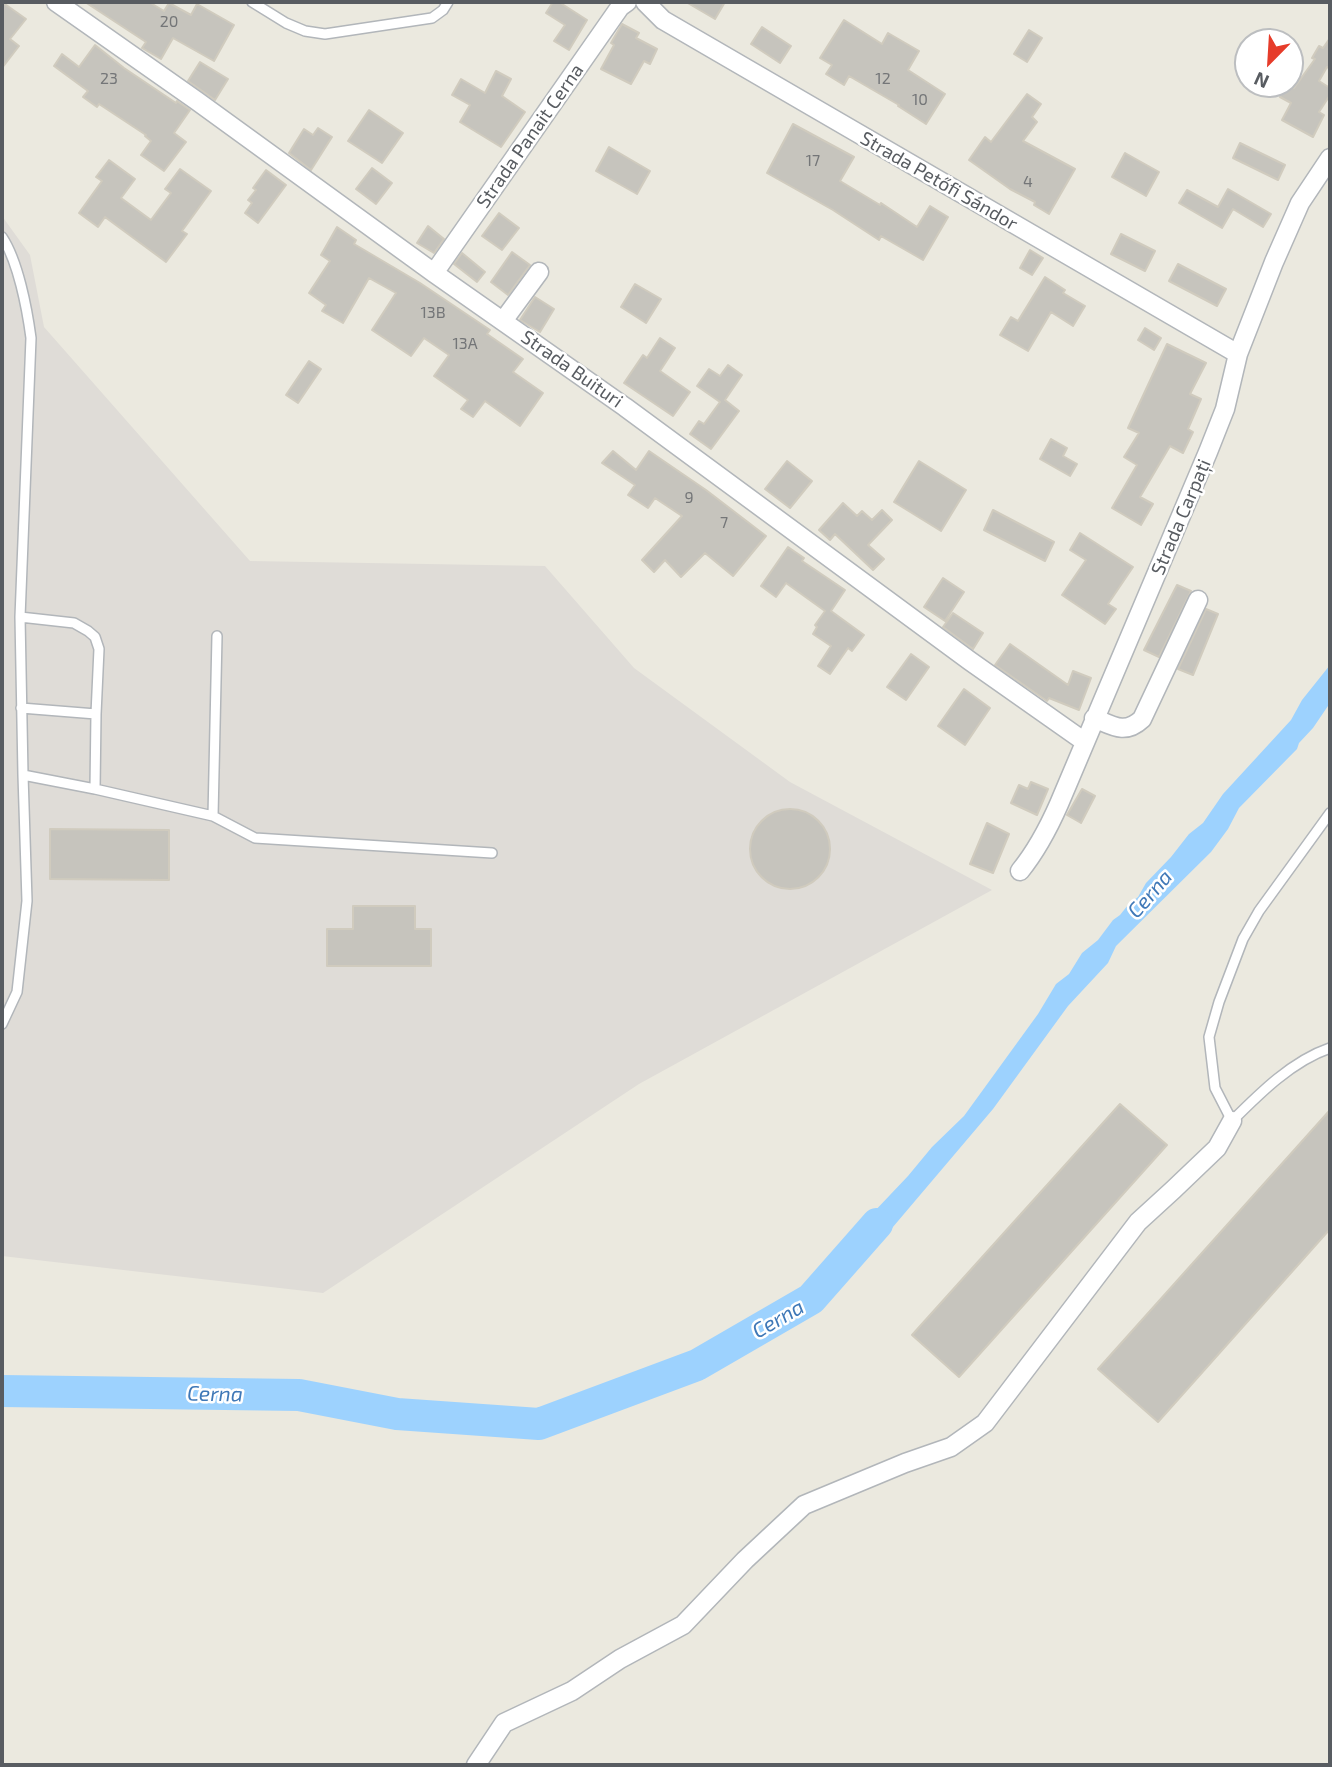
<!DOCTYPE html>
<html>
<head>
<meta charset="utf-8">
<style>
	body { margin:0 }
	#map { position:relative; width:1332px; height:1767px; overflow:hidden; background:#ebe9df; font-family:"Exo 2",sans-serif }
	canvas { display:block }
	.frame { position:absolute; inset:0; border:4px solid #585c61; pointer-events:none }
	.north { position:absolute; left:1234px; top:28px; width:70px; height:70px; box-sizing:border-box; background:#fff; border:2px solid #bcbec0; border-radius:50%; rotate:204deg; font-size:19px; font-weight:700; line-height:28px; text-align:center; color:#585c61 }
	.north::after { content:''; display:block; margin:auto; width:24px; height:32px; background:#e63c2a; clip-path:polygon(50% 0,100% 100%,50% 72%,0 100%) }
</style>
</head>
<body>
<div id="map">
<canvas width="1332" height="1767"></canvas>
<div class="frame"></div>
<div class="north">N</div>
</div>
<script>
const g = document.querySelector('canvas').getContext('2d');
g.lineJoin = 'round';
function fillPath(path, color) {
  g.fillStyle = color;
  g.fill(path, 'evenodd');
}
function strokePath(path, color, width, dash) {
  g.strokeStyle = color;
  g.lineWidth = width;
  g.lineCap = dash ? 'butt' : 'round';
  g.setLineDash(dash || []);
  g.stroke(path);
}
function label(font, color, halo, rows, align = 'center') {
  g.font = font + ' "Exo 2",sans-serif';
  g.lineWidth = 5;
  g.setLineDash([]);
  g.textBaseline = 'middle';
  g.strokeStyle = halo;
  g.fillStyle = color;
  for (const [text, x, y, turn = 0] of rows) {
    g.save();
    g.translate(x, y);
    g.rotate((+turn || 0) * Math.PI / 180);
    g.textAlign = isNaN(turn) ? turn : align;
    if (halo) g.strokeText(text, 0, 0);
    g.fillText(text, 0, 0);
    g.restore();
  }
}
fillPath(new Path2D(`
	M2,216L30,255L44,327L250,561L545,566L634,668L790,782L992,890L639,1084L323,1293L2,1256Z`), '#dfdcd7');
fillPath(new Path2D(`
	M1330,665V703L1313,728L1299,743L1297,749L1239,808L1228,829L1211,852L1116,946L1108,963L1068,1006L993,1109L887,1234L858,1265L843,1248L871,1215L908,1176L932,1147L964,1116L1038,1014L1056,984L1069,974L1082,953L1098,940L1113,920L1120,915L1128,905L1138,897L1146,883L1171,857L1189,834L1203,823L1223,794L1291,720L1302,700Z`), '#9dd2fe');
strokePath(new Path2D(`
	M2,1391L299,1395L397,1414L539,1424L697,1365L811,1299L877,1224`), '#9dd2fe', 32);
const building = new Path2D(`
	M2,2L26,19L10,39L19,46L2,68Z
	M85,2H149L164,11L169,3L191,15L197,4L234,25L214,61L173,38L161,59L142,48L146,42Z
	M553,2H559L587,20L569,50L554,41L565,25L546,13Z
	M686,2H725L715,19Z
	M844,20L882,44L888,33L919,51L908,70L945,94L926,124L898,106L899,105L849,76L844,85L826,74L832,65L820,58Z
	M622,24L639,33L636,38L657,49L650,64L644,61L631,84L601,69L614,45L611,43Z
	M762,27L791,46L780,63L751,44Z
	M1029,30L1042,38L1027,62L1014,54Z
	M1330,38V68L1327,67L1319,81L1330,88V95L1319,112L1324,115L1313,137L1282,120L1291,103L1280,97L1287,84L1294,88L1315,59L1312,58L1319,46L1323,48Z
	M95,45L124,68L176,103L177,101L190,110L174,133L186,142L164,171L141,155L151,141L145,136L146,135L99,104L97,107L83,97L88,91L54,66L62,54L79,67Z
	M200,62L228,79L215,100L188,81Z
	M496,71L511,79L502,96L525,112L501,147L460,122L470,105L452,95L461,79L485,93Z
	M1027,94L1041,104L1032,117L1037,122L1023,141L1075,169L1049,214L1034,205L1035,202L1010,189L969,160L985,137L991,142Z
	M369,110L403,133L382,163L348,141Z
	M793,124L854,157L840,181L880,205L881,203L917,227L930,206L948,217L923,260L881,236L879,240L833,210L767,173Z
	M318,128L332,137L311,170L289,153L304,129L313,135Z
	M1240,143L1285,165L1278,180L1233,158Z
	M609,147L650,171L637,194L596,171Z
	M1125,153L1159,172L1146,196L1112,177Z
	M109,160L135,179L121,198L151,220L171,193L165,189L180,169L211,191L182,231L187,234L166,262L105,217L98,227L79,213L102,181L96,177Z
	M372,168L392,183L376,204L356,189Z
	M266,170L286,185L258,223L245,213L252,203L248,200L256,190L253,188Z
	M1228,189L1271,214L1263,227L1233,209L1222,228L1179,203L1187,190L1218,207Z
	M499,213L519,228L502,250L482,236Z
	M428,226L444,239L434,253L417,243Z
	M337,227L356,240L354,244L420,283L490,330L487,334L523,359L513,372L543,393L520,426L485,401L473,417L461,409L468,400L434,376L449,355L424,338L411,356L372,330L396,293L369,278L343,323L322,311L326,305L309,293L330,261L321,255Z
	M1121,234L1155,251L1145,271L1111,254Z
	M1030,250L1043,258L1032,275L1020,268Z
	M512,252L530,265L508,295L491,282Z
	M462,253L485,272L477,282L454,264Z
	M1178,264L1226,289L1217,306L1169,281Z
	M1045,277L1065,290L1063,293L1085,306L1073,326L1051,312L1028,351L1000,335L1011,317L1018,321Z
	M635,284L661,299L646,323L621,307Z
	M535,297L554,309L540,332L520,320Z
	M1145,328L1161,338L1154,350L1138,340Z
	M660,338L675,348L660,371L690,392L673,416L624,383L643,355L647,358Z
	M1167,344L1206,363L1190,394L1201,399L1188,429L1193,432L1183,453L1170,446L1140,497L1153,504L1141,525L1112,508L1137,465L1124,457L1139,433L1128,428Z
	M309,361L321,369L298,403L286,395Z
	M728,365L742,375L725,400L739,411L711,449L690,434L699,421L704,424L720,402L697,386L709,369L720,376Z
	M1051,439L1067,448L1063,456L1077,464L1070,476L1040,459Z
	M613,451L636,470L649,451L706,490L766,536L733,576L705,553L681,577L665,560L654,572L642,560L682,516L655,498L648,508L628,495L635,485L602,463Z
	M787,461L812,481L790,508L765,489Z
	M919,461L966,490L941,531L894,502Z
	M843,503L857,516L862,511L872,520L882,510L892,520L868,545L884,559L873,570L835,534L830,540L819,530Z
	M993,510L1054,542L1045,561L984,530Z
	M1080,533L1133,567L1108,604L1116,609L1105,624L1062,595L1086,560L1070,550Z
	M788,547L804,558L802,561L845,590L831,611L864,635L852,651L848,648L830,674L818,666L831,646L813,634L817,627L815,625L825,611L786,583L776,597L761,586Z
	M943,578L964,592L945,621L924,607Z
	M1177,585L1191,591L1159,657L1144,650Z
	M1206,609L1218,614L1193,675L1178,669Z
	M953,613L983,633L973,649L943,627Z
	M1010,644L1068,685L1073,671L1091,678L1079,710L1049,698L1047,701L995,665Z
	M911,654L929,667L906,700L887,687Z
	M964,689L990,708L965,745L938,726Z
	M1031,782L1048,789L1037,815L1011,803L1019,785L1028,789Z
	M1082,789L1095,796L1081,823L1067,815Z
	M750 849a40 40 0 1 1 80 0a40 40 0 1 1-80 0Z
	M987,823L1009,834L993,873L970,864Z
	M50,829L169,830V880L50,879Z
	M353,906H415V929H431V966H327V929H353Z
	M1120,1104L1167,1145L959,1377L912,1335Z
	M1330,1110V1229L1158,1422L1098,1369Z`);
fillPath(building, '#c6c4bd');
strokePath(building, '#d0cbbe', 2);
const lane = new Path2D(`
	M252,2L286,23L305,31L325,34L432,18L443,10L448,2
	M2,237C18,261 27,308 31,338L20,617L23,775L95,789L213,816L255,838L492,853
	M20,617L74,623L88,631L95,637L99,649L96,714L95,789
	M21,708L96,714
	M1330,813L1259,911L1243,939L1219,1002L1209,1037L1215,1088L1232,1121C1260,1093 1292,1061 1330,1048
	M213,816L217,636
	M2,1024L17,992L27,901L23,775`);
const street = new Path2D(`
	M56,2L197,101L434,273L625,407L970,661L1085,742
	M645,2L663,20L1238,354
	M434,273L620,7L627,2
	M503,321L539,272
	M1094,718C1113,726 1125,735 1142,719L1198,600
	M1020,871C1037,850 1048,829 1059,804L1208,452L1225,409L1238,354L1274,262L1300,203L1330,158
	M476,1765L504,1723L572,1691L620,1659L683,1625L745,1560L804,1505L905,1463L951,1447L985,1423L1138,1222L1173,1190L1217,1148L1232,1121`);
strokePath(lane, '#b2b6ba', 12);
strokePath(street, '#b2b6ba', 21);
strokePath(lane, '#fff', 9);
strokePath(street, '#fff', 18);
label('16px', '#747678', null, [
	["20",169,22],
	["23",109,79],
	["12",883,79],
	["10",920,100],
	["17",813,161],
	["4",1028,182],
	["13B",433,313],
	["13A",465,344],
	["9",689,498],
	["7",724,523]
]);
label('19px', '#585c61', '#fff', [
	["Strada Panait Cerna",530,136,-55],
	["Strada Petőfi Sándor",939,181,30],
	["Strada Buituri",572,369,35],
	["Strada Carpați",1181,517,-67]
]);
label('italic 21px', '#3f78b7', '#fff', [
	["Cerna",1150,894,-49],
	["Cerna",778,1319,-30],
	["Cerna",215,1394,1]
]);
</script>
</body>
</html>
